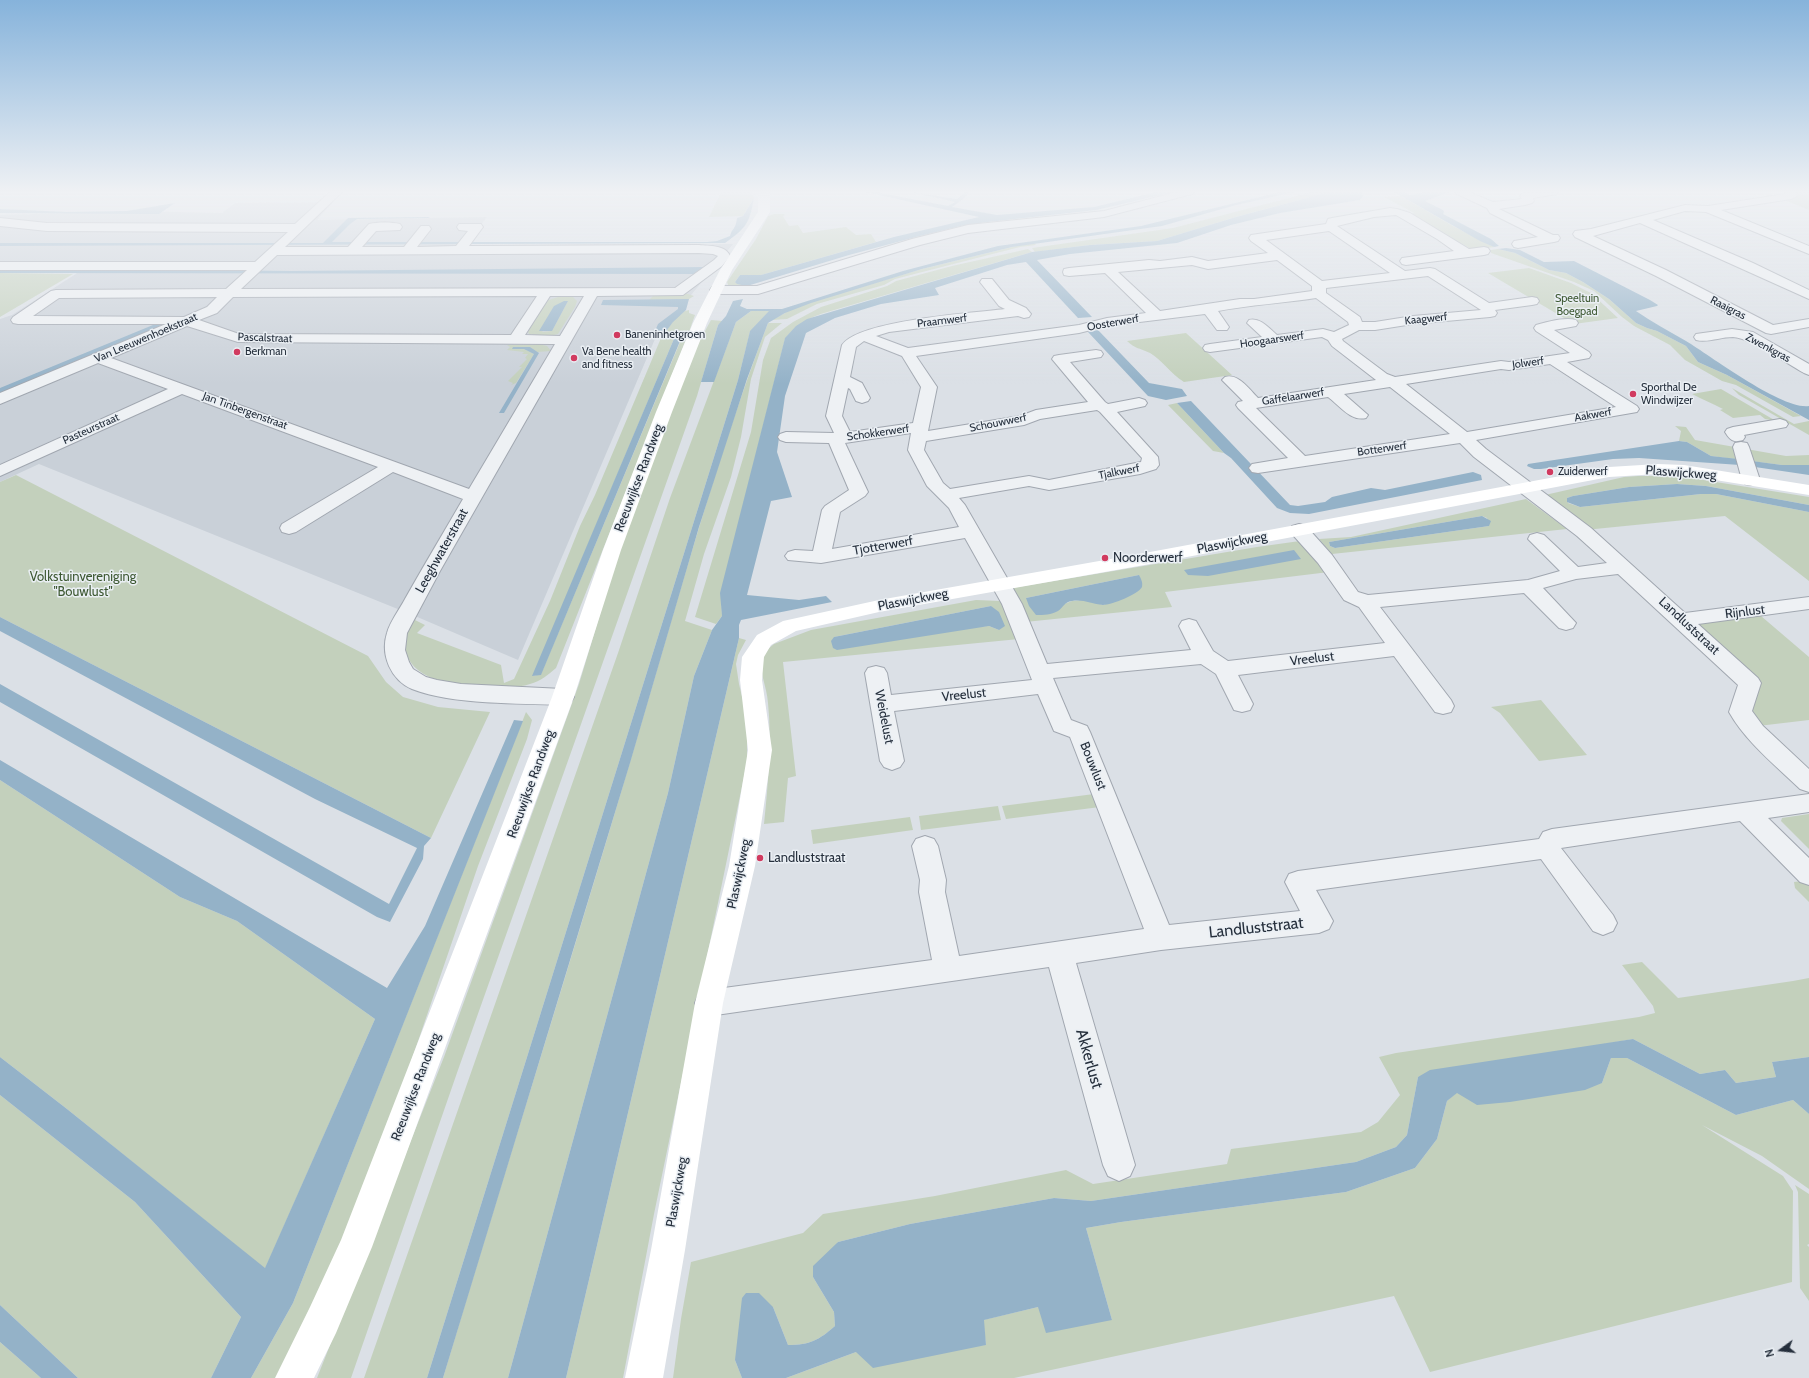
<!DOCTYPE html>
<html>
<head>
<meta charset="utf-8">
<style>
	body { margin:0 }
	#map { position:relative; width:1809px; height:1378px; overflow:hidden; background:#dbe0e6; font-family:Cabin,sans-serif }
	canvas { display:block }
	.north { position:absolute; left:1761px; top:1330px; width:40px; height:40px; -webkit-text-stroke:3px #eaeff4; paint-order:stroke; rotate:255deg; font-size:11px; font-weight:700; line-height:16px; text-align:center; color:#252f3c }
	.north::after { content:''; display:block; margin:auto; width:14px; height:18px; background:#252f3c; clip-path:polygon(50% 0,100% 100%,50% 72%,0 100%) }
</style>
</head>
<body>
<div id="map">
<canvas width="1809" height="1378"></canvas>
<div class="north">N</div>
</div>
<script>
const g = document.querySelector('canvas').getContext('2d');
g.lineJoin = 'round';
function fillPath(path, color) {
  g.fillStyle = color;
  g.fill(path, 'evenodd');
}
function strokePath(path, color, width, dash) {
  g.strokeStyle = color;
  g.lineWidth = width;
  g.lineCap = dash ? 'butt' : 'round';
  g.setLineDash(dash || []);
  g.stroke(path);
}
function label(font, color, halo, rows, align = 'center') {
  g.font = font + ' Cabin,sans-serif';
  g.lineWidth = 3;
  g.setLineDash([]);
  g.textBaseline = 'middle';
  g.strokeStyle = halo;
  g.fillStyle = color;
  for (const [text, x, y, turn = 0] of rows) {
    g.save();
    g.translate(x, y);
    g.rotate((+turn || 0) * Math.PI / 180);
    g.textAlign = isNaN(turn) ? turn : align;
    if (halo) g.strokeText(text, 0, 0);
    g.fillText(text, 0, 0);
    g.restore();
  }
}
fillPath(new Path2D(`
	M333,202L317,220L487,217L466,245L733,244L655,339L518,660L415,616L39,464L0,482V319L12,315L85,268H0V215L135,211L222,213L235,203Z`), '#c9d0d8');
fillPath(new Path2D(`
	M721,192H752L754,198L743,216L709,217Z
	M1312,192H1329L1236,217L1157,241L1090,245L1035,252L1032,248L1173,228Z
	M1795,192H1809V210L1777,197L1794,194Z
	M1401,196L1453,226L1494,247L1473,250L1407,214L1414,213L1384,197Z
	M774,214H784L785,215L783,216L789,226L798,225L803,233L846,227L856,235L871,234L876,242L761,275H740L735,282L751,287L758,285V287H729L727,282L756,239L768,216Z
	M1034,243L1036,245L1020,247L895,279L884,285L817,304L787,319L772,320L785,313L787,308L922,269L1024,244Z
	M1028,249L1032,252L824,313C806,319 798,324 785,339L721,593L722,616L716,624L695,617L751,432L763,360L771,338L793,322L821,307L887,286L896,281L952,266Z
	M1498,249L1515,253L1549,270L1566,273L1583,282L1609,299L1636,323L1647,328L1657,331L1686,346L1698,362L1727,375L1801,416L1793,417L1736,385L1722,381L1685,360L1670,345L1634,326L1622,317L1594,291L1574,282L1491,253V250Z
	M1529,268L1571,283L1591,293L1618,318L1574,324L1488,273Z
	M0,273L73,274L0,317Z
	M685,293L694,296L689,299L649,300L654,295L677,296Z
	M561,296H572L577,301L575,307L558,334L550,336L529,334L528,332L546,301ZM568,301L552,331L542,332Z
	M689,310V313L695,315L689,332L556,668C548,675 541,681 530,684C518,688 504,687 491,686C461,685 411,685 404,646C403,634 411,622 415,611L419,612L415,620L425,625L417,633L501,665L504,683L514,679L550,601L580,526L595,495L661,338C667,329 678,311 689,310ZM676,334L683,335L541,674L533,676Z
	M751,311H770L750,332L738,380L427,1378H364L618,653L670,498L736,322Z
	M711,320L723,321L718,325L697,396L580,727L458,1070L351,1378H317L444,1057L579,684L618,554L692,355Z
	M768,323H782L765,337L751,379L741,437L731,477L704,554L685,621L712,630L694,676L668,793L508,1378H443C504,1173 569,968 630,762C674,615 713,467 768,323Z
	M1186,333L1232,375L1184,382C1171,374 1161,359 1150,353C1140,348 1135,349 1127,341Z
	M535,343L547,346L551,351L537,352L530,347L512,349H524L534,354L516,383L511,385L513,383L508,381L522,367H519L527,359L525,358L528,354H522L524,352L507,350L510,347L507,345H534Z
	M1732,388L1794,424L1809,421V435L1739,395Z
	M1721,389L1776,421L1765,419L1760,415L1733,418L1720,410L1723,409C1712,403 1703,400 1692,394Z
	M1177,403L1224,453L1213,451L1168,405Z
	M1675,426L1686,427L1695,440L1786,456L1809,455V465H1782L1711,456L1687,442L1679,441L1681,431Z
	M16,475L368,656L386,682L403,697L438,707L490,712L431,838L0,617V482Z
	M1638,476H1671L1691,478L1809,497V505L1706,486L1677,484L1629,487L1573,496L1567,498L1568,503L1580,507L1701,494H1716L1809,512V581L1725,516L1585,530L1545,495L1624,477Z
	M1526,499L1567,529L1332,554L1319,539L1351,537ZM1482,516L1487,518L1489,526L1335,548L1330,546L1329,542Z
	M1307,540L1329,572L1165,592L1172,607L1025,622L1012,588L1257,547ZM1139,575L1104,605L1082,600L1072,601L1064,604L1026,598Z
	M976,600L1000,601L1019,639L783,662L796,776L788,778L784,822L764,824C768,783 772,743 768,703C767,686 758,671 762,654L774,644L811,630ZM991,606L999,630L989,626L834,637Z
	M1761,616L1809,657V720L1758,726L1750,717L1759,686L1691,623Z
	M739,638L746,640L738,655L736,664L739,684L747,717V762L654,1214L623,1378H566Z
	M1541,700L1587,755L1539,761L1500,713L1491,707Z
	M526,712L532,720L527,739L478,866L401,1091L356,1209L279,1378H251L293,1303Z
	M0,780L180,897L237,921L375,1019L265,1269L67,1109L0,1057Z
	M1094,794L1100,807L1006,819L1002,806Z
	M998,806L1001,820L921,830L919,816Z
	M1809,814V849L1781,821L1782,818Z
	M910,817L913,830L813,844L811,830Z
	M1809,880V902L1795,888L1794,882Z
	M1642,962L1678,998L1793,981L1809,978V1057L1772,1062L1776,1077L1736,1083L1725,1070L1700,1074L1633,1039L1418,1077L1407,1135L1396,1147L1356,1162L1091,1201L1054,1198L910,1224L838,1242L813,1277L834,1312L835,1326C819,1340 810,1345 788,1345L773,1307L735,1360L742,1378H673L681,1319L691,1262L803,1233L823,1214L935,1196L1066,1170L1093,1184L1227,1164L1231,1149L1361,1132L1378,1122L1400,1095L1379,1057L1396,1053L1639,1017L1655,1013L1653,1006L1622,965Z
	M1611,1058H1627L1736,1115L1793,1100L1809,1114V1189L1762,1156L1702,1125L1783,1176L1793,1191L1792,1282L1430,1372L1394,1296L1014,1378H786L856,1352L986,1345L983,1320L1038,1307L1112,1320L1086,1228L1121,1222L1346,1192L1415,1168L1437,1139L1447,1101L1457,1092L1602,1083Z
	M0,1095L135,1202L241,1317L211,1378H78L0,1305Z
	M1795,1185L1809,1194V1244L1807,1245L1809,1247V1301L1800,1288L1798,1192Z
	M0,1342L41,1378H0Z`), '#c3d0bc');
fillPath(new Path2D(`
	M865,192H876L948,206L955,202L911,192L957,199L965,192L969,193L963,199L952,207L997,215L1094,207L1156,192H1174L1096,210L988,222L961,226L916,237L849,255L747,286L737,284L735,282L740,275H761L894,237L979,217Z
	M1280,192H1295L1236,205L1162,226L1012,247L922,269L811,303L785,313L768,323L747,379L699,527L630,763L443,1378H427L738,380L750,331L769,311H751L736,322L714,382H701L718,325L726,316L733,301L743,299L740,306L747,309H782L903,271L998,246L1141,226Z
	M1329,192H1362L1363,197L1360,200L1280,213L1231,225L1177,243L1070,254L1037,260L1092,317L1078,318L1026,262L1007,265L935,288L939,295L881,304L835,318L806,333L785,396L777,452L792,497L771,501L747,595L799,600L826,596L832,602L741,620L739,625V638L566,1378H508L668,793L694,676L712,630L722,616L720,593L785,338L796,326L807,319L1032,252L1090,245L1157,241L1236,217Z
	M1394,192H1404L1410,195L1426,192H1450L1425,201L1443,210L1444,212L1443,214L1491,239L1499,246L1494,247L1480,241Z
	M754,198C749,224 747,227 725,243L0,246V243H323L348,218L428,217L430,218L357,219L350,224L332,242H707L717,241L730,236C732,228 736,229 737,218L743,216Z
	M175,203L159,214L0,213V209L67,212L127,211Z
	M1506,248L1520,250L1544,262L1574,261L1650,300L1658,305L1657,306L1636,311C1652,322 1669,331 1686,341C1711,356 1782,410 1809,406V420L1727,375L1698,362L1686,346L1657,331L1647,328L1636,323L1609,299L1583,282L1566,273L1549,270L1515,253L1498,249Z
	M705,267L696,274L0,273V268L292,271Z
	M685,299H689L686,310L673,322L661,338L653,336L658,324L678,309V307L601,305L603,300Z
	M564,301H568L552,331H539L554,306Z
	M153,325H159L164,327L0,395V388Z
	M1098,330L1149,383L1182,389L1187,396L1166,400L1148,396L1088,332Z
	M676,334H683L541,675L532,676Z
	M513,347H530L539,353L504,413H499L534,354L524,349H512Z
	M1191,401L1290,505L1298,506L1325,502L1332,497L1371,488L1385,490L1473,472L1481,475L1482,480L1309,514L1290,513L1277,508L1231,458L1224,453L1177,403Z
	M1679,441L1687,442L1711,456L1738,459L1740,465L1639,458L1613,459L1541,469H1534L1527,466L1528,464Z
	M1752,461L1782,465H1809V475L1755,467Z
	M1677,484L1706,486L1809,505V512L1716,494H1701L1580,507L1567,502V498L1573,496L1629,487Z
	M1482,516L1491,521L1489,526L1335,548L1330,546L1329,542Z
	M1294,550L1301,559L1208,576L1188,575L1184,570Z
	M1139,575C1141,579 1143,582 1142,587C1139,594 1111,605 1103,605C1092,604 1083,599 1072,601C1064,602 1063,608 1058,611C1051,615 1044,615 1036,615L1029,606L1026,598Z
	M991,606L999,612L1005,626L999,630L989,626L837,650L833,648L831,641L834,637Z
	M0,617L431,838L424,846L423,859L390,922L377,917L0,702V684L389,904L417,848L315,799L0,631Z
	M514,720L523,721L293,1303L251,1378H211L241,1317L135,1202L0,1095V1057L67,1109L265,1268L375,1019L237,921L180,897L0,780V760L387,988L425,926Z
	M1633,1039L1700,1074L1725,1070L1736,1083L1776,1077L1772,1062L1809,1057V1114L1793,1100L1736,1115L1627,1058H1611L1602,1083L1585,1090L1510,1102L1477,1105L1457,1093L1447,1101L1437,1139L1415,1168L1346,1192L1121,1222L1086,1228L1112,1320L1046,1333L1038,1307L984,1320L986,1345L873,1368L856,1352L786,1378H742L735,1360L742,1298L746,1293H759L773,1307L788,1345C810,1345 819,1340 835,1326L834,1312L813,1277V1266L838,1242L910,1224L1054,1198L1091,1201L1356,1162L1396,1147L1407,1135L1418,1077L1430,1070Z
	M0,1305L78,1378H41L0,1342Z`), '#94b2c8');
const street = new Path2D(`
	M330,192H342L285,247H348L369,224C378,222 391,222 400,224L402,227L400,230L376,231L362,247H404L421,226H429L431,229L417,247L456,246L468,231L459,230L457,227L459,224H481L483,227L469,246L699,245C709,246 726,245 730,256L722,266L683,295L597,296L440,571L407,633L405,650L409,662L413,669L426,677L437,680L461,684L563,689L571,692L574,697L571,702L563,705C518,703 453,705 412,689C391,680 380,655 387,633C390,622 399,610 405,599C424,565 444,532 463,499L393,472L296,532L289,534L282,532L280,528L282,524L378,467L182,394L0,476V465L168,389L98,363L0,404V393L166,324H18L13,323L11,320L13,317L51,291L56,290L226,289L247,270H0V262H255L288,232L47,231L0,226V218L47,223L295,224ZM699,253L713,254L718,256L714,260L675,288L241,289L277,255ZM537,296L511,335L239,334L199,320L217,313L233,297ZM550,296H584L560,336L525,335ZM217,297L207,307L184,317L33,316L59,298ZM187,326L238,342L555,344L469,489L111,358Z
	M1177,192H1194L1192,194L1104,217L968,233L920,245L758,294H717L712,293L710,290L712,287L717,286H757L912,239L968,225L1104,211Z
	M1455,192H1469L1493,202L1522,199L1520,196L1522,194L1526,193L1558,192L1557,194L1533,198L1534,201L1532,203L1525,205L1499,209L1553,235H1558L1560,238L1558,241L1554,242L1518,248L1514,247L1512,244L1514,241L1538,237L1490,213L1487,208L1457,194Z
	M1786,192H1796L1797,196L1791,199L1721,210L1809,246V254L1706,212L1685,211L1653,220L1753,263L1809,290V299L1640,223L1593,236L1666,270L1773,325L1809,319V327L1771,334L1766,333L1656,276L1575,237L1573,234L1575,231L1591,229L1685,205L1708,206L1785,194Z
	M1390,208L1397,209L1410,213L1469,249L1484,247L1488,248L1490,251L1488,254L1484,255L1406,265L1402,264L1400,261L1402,258L1454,251L1437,239L1396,215L1374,217L1337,226L1405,271L1430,268L1435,269L1489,303L1532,297L1537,298L1539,301L1537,304L1532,305L1495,310L1497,313L1495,316L1490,317L1413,324L1375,330H1359L1342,339L1343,341L1387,374L1395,377L1501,361L1509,362L1570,353L1536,331L1534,328L1536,325C1548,322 1564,317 1576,320L1578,323L1576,326L1554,330L1589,352L1591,355L1589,358L1567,362L1637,406L1639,409L1637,412L1476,440L1486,449L1591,528L1685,613L1809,597V609L1698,624L1758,678L1761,683L1752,711L1763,726L1809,769V792L1800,789C1775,765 1746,742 1729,712L1738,685L1618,574L1576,579L1543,588L1576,623L1573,628L1566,630L1559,628L1524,593L1380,607L1451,700L1454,706L1451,712L1443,714L1435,712L1394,656L1238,675L1253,704L1250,710L1242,712L1234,710L1216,674L1201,664L1053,678L1071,720L1087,726L1090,732L1169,925L1300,911L1285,882L1289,874L1298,871L1539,839L1543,832L1552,829L1809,794V812L1768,818L1809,858V885L1800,882L1740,821L1561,848L1613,915L1617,923L1613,931L1603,935L1593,931L1541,859L1316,890L1333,921L1329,929L1319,933L1161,950L1076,963L1135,1165L1130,1176L1119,1181L1108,1176L1103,1165L1049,967L709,1016L699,1012L695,1003L699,994L709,990L932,960L919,892L920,880L912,846L916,839L925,836L934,839L938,846L946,880L945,892L959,956L1144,929L1070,737L1054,731L1038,694L894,711L904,761L900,767L892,770L884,767L880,761L865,673L868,668L876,666L884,668L887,673L891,695L1032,680L1002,604L965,538L821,563L788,560L785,556L788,552L795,550L813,551L822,510L825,506L849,490L829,443L786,442L780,440L778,437L780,434L786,432L834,433L826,416L842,345C859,320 973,313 1005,309L999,306L980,282L982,279H992L1009,300L1026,308L1031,314L1029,317L1024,318L1018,316L889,332L876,336L908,348L1079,325L1107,318L1146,313L1105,273L1069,276L1064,275L1063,272L1064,269L1069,268L1149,260L1160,261L1192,257L1208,261L1268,253L1251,241L1249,238L1251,235L1326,224L1328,219L1332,218ZM1329,231L1390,273L1322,281L1266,240ZM1277,260L1312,286V291L1254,299H1240L1160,311L1118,272L1192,265L1208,269ZM1428,276L1481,310L1413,316L1375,322H1362L1360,317L1326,293V288ZM1316,298L1348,322L1349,325L1334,332L1323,329L1277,335C1269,328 1260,317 1249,320L1247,323L1262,337L1210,344L1205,345L1203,348L1205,351L1210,352L1322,337L1328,340L1332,346L1376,380L1258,398C1249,389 1238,373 1225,377L1222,380L1243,401L1238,402L1236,405L1238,408L1288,458L1252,464L1249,468L1252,472L1258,473L1460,443L1474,457L1577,536L1607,563L1578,567L1544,535L1537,533L1530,535L1528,539L1560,571L1528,580L1368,595L1358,592L1332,555L1306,526L1299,524L1292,526L1290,530L1292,534L1318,563L1344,600L1359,607L1385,643L1228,661L1213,651L1196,621L1189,619L1182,621L1179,626L1191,650L1047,664L1022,604L965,505L959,498L1029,486L1049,490L1140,474L1156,469L1159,465L1158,457L1117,412L1145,406L1147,403L1145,400L1139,398L1108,404L1105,402L1070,362L1101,357L1103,354L1101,351L1096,350L1059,355L1054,356L1052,359L1088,402L1036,410L1020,416L928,431L937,387L916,356L1079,333L1107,326L1205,314L1217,330H1227L1229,327L1218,311C1250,305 1284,303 1316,298ZM864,341L902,356L921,387L913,423L850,432L842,416L848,388L850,389L856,401L862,403L868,401L870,398L862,383L850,377L856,347ZM1550,364L1616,407L1467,432L1406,384L1501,369L1509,370ZM1390,387L1450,434L1305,456L1256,408L1328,397C1339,405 1351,422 1366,418L1368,415L1344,394ZM1097,410L1100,412L1142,458L1141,462L1049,480L1029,476L950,489L943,483L924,450L926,441L1024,425L1040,419ZM911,433L908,450L927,486L949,508L959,527L832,549L840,512L865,496L868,492L845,443Z
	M1732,329L1753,332L1809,364V375L1804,373C1786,363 1751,338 1733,337C1720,337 1708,343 1696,340L1694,337L1696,334Z
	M1780,419L1786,421L1788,424L1786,427L1744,435L1745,437L1743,440C1733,443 1730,440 1725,432L1727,429L1733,427Z
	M1741,442L1747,443L1749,447L1760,480L1757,484L1751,485L1745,484L1742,480L1733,447L1735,443Z`);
strokePath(street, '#a1a7b0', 2);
fillPath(street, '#eef1f4');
fillPath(new Path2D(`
	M758,192H770V212L732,270L707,323L672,412L621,550L574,697L372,1247L336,1333L314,1378H275L310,1307L341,1240L552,697L603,550L656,412L693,323L720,270L758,212Z
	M1658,464L1684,465L1809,485V495L1684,475L1658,474L1609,477L1150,564L879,612L796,631L771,645L764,657L762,680L772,750L755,866L723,1003L685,1250L663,1378H625L651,1250L695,1003L729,866L748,750L740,680L742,657L757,635L783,621L879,600L1150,552L1609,467Z`), '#fff');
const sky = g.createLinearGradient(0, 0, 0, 384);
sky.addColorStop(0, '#86b3db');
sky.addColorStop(0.5, '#eff1f4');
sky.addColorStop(1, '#eff1f400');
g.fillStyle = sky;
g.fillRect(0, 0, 1809, 384);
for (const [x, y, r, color] of [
	[617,335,4,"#d13a5f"],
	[237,352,4,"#d13a5f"],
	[574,358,4,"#d13a5f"],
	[1633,394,4,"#d13a5f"],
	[1550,472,4,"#d13a5f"],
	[1105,558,4,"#d13a5f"],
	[760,858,4,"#d13a5f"]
]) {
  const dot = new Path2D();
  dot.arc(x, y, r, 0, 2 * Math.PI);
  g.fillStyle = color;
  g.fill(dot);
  strokePath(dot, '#eaeff4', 1.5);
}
label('11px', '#3d5832', '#eaeff4', [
	["Speeltuin",1577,299],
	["Boegpad",1577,312]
]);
label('11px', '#252f3c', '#eaeff4', [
	["Raaigras",1728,308,27],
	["Kaagwerf",1426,319,-6],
	["Praamwerf",942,321,-7],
	["Oosterwerf",1113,323,-10],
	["Van Leeuwenhoekstraat",146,338,-23],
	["Pascalstraat",265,338,2],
	["Hoogaarswerf",1272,340,-8],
	["Zwenkgras",1768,348,28],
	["Jolwerf",1528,363,-8],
	["Gaffelaarwerf",1293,397,-9],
	["Jan Tinbergenstraat",245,411,20],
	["Aakwerf",1593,415,-10],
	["Schouwwerf",998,423,-11],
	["Pasteurstraat",91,429,-24],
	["Schokkerwerf",878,433,-8],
	["Botterwerf",1382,449,-8],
	["Tjalkwerf",1119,472,-11]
]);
label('11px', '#252f3c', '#eaeff4', [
	["Baneninhetgroen",625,335],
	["Berkman",245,352],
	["Va Bene health",582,352],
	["and fitness",582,365],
	["Sporthal De",1641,388],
	["Windwijzer",1641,401],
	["Zuiderwerf",1558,472]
], 'left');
label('13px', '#252f3c', '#eaeff4', [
	["Plaswijckweg",1681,473,4],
	["Reeuwijkse Randweg",639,478,-69],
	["Plaswijckweg",1232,543,-11],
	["Tjotterwerf",883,546,-10],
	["Leeghwaterstraat",442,551,-61],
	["Plaswijckweg",913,600,-11],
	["Rijnlust",1745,612,-7],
	["Landluststraat",1689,626,43],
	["Vreelust",1312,659,-7],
	["Vreelust",964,695,-6],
	["Weidelust",884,717,79],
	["Bouwlust",1093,766,68],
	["Reeuwijkse Randweg",531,784,-70],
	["Plaswijckweg",739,874,-78],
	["Reeuwijkse Randweg",416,1087,-69],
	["Plaswijckweg",677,1192,-80]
]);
label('13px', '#252f3c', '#eaeff4', [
	["Noorderwerf",1113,558],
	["Landluststraat",768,858]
], 'left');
label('13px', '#3d5832', '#eaeff4', [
	["Volkstuinvereniging",83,577],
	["\"Bouwlust\"",83,592]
]);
label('16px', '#252f3c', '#eaeff4', [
	["Landluststraat",1256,928,-6],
	["Akkerlust",1089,1059,74]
]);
</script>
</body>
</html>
